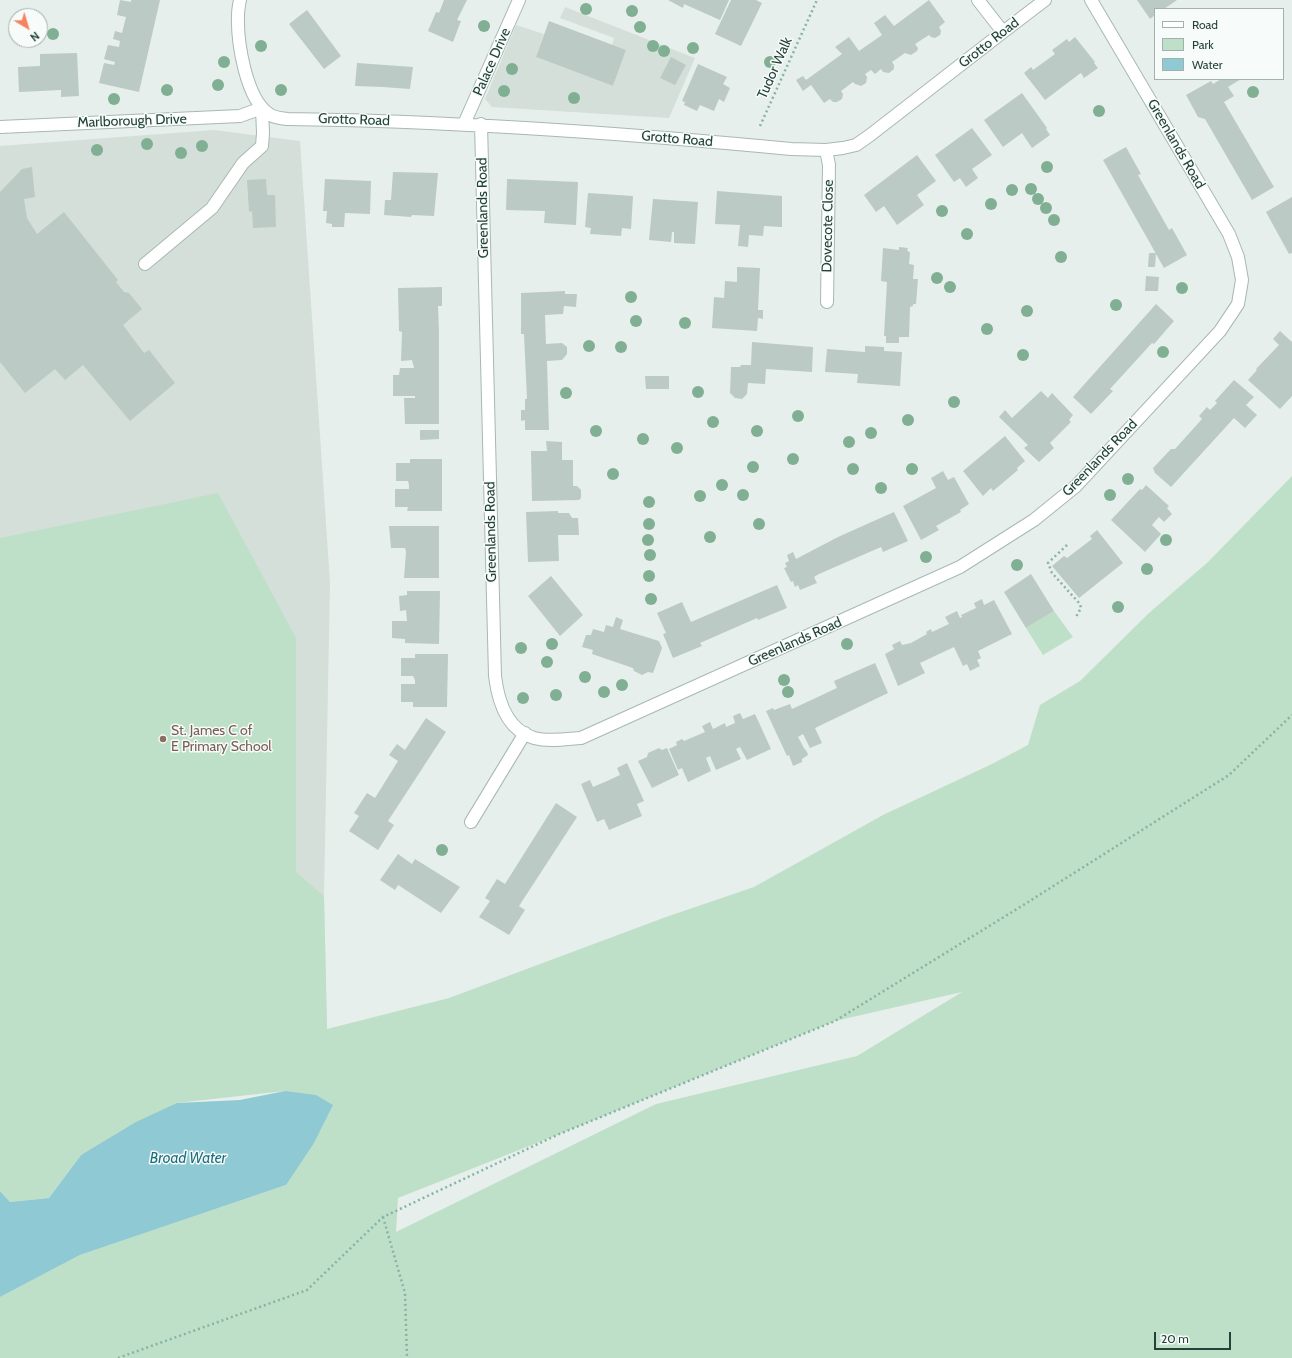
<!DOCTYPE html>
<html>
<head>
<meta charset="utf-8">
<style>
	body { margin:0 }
	#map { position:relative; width:1292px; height:1358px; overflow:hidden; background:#e6efeb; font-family:Cabin,sans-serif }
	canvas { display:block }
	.legend { position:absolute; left:1154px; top:8px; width:130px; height:72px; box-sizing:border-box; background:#f7fbf9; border:1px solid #a3b1ad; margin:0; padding:5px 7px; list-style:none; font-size:12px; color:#24423a }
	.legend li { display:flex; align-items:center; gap:8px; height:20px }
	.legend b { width:20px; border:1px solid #a3b1ad }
	.north { position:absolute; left:8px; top:8px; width:40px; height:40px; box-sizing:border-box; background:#f7fbf9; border:1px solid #a3b1ad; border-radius:50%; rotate:142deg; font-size:11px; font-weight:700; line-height:16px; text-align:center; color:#24423a }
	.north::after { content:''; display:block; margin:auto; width:14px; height:18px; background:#f4845f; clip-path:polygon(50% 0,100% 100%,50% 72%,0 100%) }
	.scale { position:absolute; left:1154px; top:1332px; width:77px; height:18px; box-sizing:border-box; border:2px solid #24423a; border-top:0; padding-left:5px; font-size:12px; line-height:14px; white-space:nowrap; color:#24423a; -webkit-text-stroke:3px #f7fbf9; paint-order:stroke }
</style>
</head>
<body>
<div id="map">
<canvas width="1292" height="1358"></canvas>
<ul class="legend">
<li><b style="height:5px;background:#fff"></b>Road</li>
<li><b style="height:11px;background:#bfe0c8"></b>Park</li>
<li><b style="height:11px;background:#8ec9d4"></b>Water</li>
</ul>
<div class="north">N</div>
<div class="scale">20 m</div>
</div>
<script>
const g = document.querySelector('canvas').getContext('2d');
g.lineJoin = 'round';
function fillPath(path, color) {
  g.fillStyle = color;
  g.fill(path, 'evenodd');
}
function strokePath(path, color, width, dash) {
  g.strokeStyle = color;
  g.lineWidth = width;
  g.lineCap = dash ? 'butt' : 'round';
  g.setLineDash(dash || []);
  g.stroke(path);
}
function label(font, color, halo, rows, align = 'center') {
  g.font = font + ' Cabin,sans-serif';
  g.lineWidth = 3;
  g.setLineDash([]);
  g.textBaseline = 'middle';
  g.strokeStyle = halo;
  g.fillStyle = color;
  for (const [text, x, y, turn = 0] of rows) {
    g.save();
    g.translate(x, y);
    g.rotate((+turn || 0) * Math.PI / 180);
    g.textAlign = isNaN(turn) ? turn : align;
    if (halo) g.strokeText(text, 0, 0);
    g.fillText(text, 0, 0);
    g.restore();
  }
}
fillPath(new Path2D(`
	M565,7L695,58L669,118L492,107L485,99L516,25L544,34L536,57L613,86L626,50L612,45L614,38L560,18Z
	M214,130L300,141L330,582L324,896L327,1029L0,1026V146Z`), '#d4dfda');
fillPath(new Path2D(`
	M1292,476V1358H0V1297L80,1255L286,1185L285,1091L177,1103L81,1155L49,1198L10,1202L0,1191V538L218,493L296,638V872L324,896L327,1029L449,998L666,917L754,887L883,815L992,764L1028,745L1040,705L1080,681L1149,613L1208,562ZM962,992L857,1056L656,1104L396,1232L398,1198L557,1135L835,1021Z
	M1054,611L1073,637L1043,655L1026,628Z`), '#bfe0c8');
fillPath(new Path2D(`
	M285,1091L316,1095L333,1105L314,1143L286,1185L80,1255L0,1297V1191L10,1202L49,1198L81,1155L136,1122L177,1103L240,1100Z`), '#8ec9d4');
fillPath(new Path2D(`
	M120,0L131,2V0H160L139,92L99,83L104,63L114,65L115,62L104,59L108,45L119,47L120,41L113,39L115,31L122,33L126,17L117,15Z
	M444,0H467L457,20L461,21L453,42L428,31L436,12L439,13Z
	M668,0H729L720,20L684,4L683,8Z
	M731,0H756L762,3L741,46L715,34Z
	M929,0L945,22L939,27L941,31L940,35L935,38L931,37L929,35L915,44L918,48L917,51L911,55L905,53L892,62L894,65V69L889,73L883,72L881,69L875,74L871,70L865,74L867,77L866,83L861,86L855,84L853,82L841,91L843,94L842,99L837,102H833L830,99L824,103L811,85L803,91L796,80L803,76L806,80L842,54L835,47L849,37L859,51L882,35L874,23L885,15L894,26Z
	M1137,0H1177L1164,9H1155V15L1150,19Z
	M307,10L341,56L324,69L289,24Z
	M549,21L626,50L613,86L536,57Z
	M1075,37L1095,62L1094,63L1098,68L1084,78L1081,73L1078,75L1045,100L1024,73L1031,67L1033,70L1055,54L1052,50L1067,39L1069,42Z
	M77,53L79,96L61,97V90L19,92L18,67L40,66V54Z
	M671,57L686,65L675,85L660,78Z
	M357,63L413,67L410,89L383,87L355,86Z
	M698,64L727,77L723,84L730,88L724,102L719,99L714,111L700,105L697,111L684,105L685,102L682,101Z
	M1221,79H1241L1228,87L1234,96L1224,102L1274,187L1252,200L1205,119L1198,117L1186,95L1211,81L1213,84Z
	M1022,93L1047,128L1046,129L1050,135L1032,148L1022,133L1003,147L984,120Z
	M972,128L992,155L972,169L978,178L966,187L960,178L954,182L935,155Z
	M1126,147L1141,174L1138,175L1169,230L1172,228L1187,255L1164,268L1103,160Z
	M917,155L936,181L917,195L924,205L897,225L884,206L876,212L864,195Z
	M32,167L35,197L24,199L27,218L37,234L64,212L118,280L116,282L124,292L129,293L142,309L123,325L144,353L149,350L175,383L130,421L83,365L65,380L55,369L25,393L0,362V192L22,169Z
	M393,172L438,173L434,216L412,215L411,217L384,215L385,200H391Z
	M266,179L267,195H275L276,227L253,228L252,211L249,212L247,180Z
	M325,179L371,181L370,214L345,213L344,227H332V224L326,223L327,211H323Z
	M507,179L578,182L576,225L544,223L545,211L506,210Z
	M717,191L782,196V227L764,226L763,236L749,235L748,247L738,246L740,225L715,224Z
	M588,193L633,196L631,229L622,228L621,236L590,234L591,228L585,227Z
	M1292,197V253L1289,254L1266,212Z
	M653,199L698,202L695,244L674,243V232H672L671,242L649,240Z
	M899,247L908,248L907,250L910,253L909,264L914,265L913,279H918L916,304H913V306L910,307L909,337H899V343H886V336H884L887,282L881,281L883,248L899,250Z
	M1149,253H1156L1155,267H1148Z
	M737,267L760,268L758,310H763V319L758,318L757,331L712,328L714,297L724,298L725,281L737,282Z
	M1146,276L1159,277L1158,291H1145Z
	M442,287V306H438L439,332V424H405L404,398H415V396H393V375H399L400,368H414L412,360L401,361L402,332L399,331L398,288Z
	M565,291V294H577L576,307L564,306L563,314L545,315L546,344L562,343L567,347V354L562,360L547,361L549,430H525V420L521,421V410H525V399H527L524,334H521V293Z
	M1156,304L1174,321L1154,344L1152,343L1110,389L1113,391L1091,414L1073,397Z
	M1280,331L1292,342V396L1280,409L1248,380L1257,370L1256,369L1279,345L1273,339Z
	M752,342L813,347L812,372L766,369L765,384L748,383L747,394L742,399L735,398L730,393L731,367H740L741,365H751Z
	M865,346L884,347V351L902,352L900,386L857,383L858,374L825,372L827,349L865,352Z
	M645,376H669V389H646Z
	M1234,380L1254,397L1246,405L1257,415L1245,428L1234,418L1171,487L1155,473L1153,468L1171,449H1175L1202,419L1199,416L1207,407L1210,410L1217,403L1215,401Z
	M1041,391L1048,398L1052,393L1073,415L1069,420L1071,422L1050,443L1054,448L1039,462L1024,448L1028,445L999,417L1005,410L1012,418Z
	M420,430H439V439L420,440Z
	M1005,436L1025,461L1017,468L1018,470L993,491L991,488L983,496L963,471Z
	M546,441L562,442V460H573V486H577L581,490V498L579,500L532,501L531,451H547Z
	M410,459H442V511H407L408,507H395V489H409V485L408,481H396V463H410Z
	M943,471L948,480L954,477L969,504L960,510L961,512L936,526L939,530L921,540L903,506L936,488L931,478Z
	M1146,485L1169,506L1167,508L1172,514L1164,522L1159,517L1152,525L1161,534L1145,552L1111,520L1140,489L1142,490Z
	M558,511V513H569L572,518H578L579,535H558L559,561L528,562L526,512Z
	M894,512L908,541L883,552L881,547L819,574L814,577L817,583L800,590L798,585L795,587L793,581L791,582L784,568L787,567L785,563L789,561L787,555L793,552L796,559L838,537Z
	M389,526H439V578H404L406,552L405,548H391Z
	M1097,530L1123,563L1079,598L1052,566L1064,556L1067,558L1092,539L1090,536Z
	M1031,574L1054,611L1026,628L1004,592Z
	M551,576L583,615L560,636L528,596Z
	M777,585L787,608L758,620L757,618L700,643L702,646L673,658L663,634L666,633L657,613L682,602L691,622Z
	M407,591H440L439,644L405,643V639L392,638V621H407L406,610L400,611L399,596L407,595Z
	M982,599L984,605L994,600L1012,634L978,651L981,658L977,660L980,666L970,671L967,664L963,666L954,647L920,663L925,673L898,686L885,654L894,649L892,645L900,641L902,645L911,643L927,634L926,632L931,629L932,632L949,624L945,617L957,611L960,618L962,617L961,615L976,608L974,603Z
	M616,617L623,620L620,629L659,641L662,648L653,673L648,672L642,675L634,671L633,668L592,654L593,650L582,647L586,635H591L593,629L604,632L606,625L613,627Z
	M415,654H448L447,707H413V702H401V684H415V680L413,676H401V658H415Z
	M875,663L888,693L815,728L822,743L810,748L803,734L798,737L804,748L807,752L808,755L802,759V762L793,766L789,755L787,756L766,711L773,708L774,710L790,704L792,709L837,688L834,681Z
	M740,713L743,719L755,714L771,749L747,760L740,747L736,749L741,759L716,770L710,756L706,758L711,771L688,782L682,768L678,770L669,749L677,745L676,742L682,739L684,741L705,732L702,726L710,722L713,729L725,723L726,727L735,723L733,716Z
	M426,718L446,732L388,821L394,825L378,850L349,831L359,816L354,813L367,793L375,798L398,761L389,755L397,744L405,750Z
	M659,748L662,750L667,748L679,775L652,788L638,761L647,757L648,753Z
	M627,763L644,801L637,804L642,816L609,830L604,819L597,822L581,784L590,780L593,787L607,781L620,775L617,768Z
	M556,803L577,817L519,906L525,910L509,935L479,917L490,901L485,898L497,879L505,884Z
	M398,854L412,864L415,859L460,887L441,913L398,885L395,890L380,880Z`), '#bbcac4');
const minor = new Path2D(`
	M240,0C239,5 238,10 238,15C237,42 246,99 269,114C274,118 281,118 287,119C456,121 623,133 791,149L826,150L843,148L856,145L869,136L1003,32L1045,0
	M978,0L1003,32
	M464,124L519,0
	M481,124L495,676C498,701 507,730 534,738C549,742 566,739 581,738L960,567L1034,520L1076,486L1220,331L1238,304L1242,280L1238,257L1229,234L1091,0
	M0,127L240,116L262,108
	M826,150L829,165L827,302
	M145,264L212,208L243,163L262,146L263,133L262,108
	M471,822L525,733`);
strokePath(minor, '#a8b8b2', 14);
strokePath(new Path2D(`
	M760,126L817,0
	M1067,545L1048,563L1052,573L1080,604L1081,608L1076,617
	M383,1217L405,1293L407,1358
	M118,1358L307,1290L383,1217L557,1135L835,1021L1025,904L1229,775L1292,715`), '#86b3a5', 2.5, [2, 3]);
strokePath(minor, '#fff', 12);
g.fillStyle = '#80af93';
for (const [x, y] of [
	[586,9],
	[632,11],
	[484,26],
	[640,27],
	[53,34],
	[261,46],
	[653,46],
	[693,48],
	[664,51],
	[224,62],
	[770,62],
	[512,69],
	[218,85],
	[167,90],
	[281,90],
	[504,91],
	[1253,92],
	[574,98],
	[114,99],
	[1099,111],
	[147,144],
	[202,146],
	[97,150],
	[181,153],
	[1047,167],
	[1031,189],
	[1012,190],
	[1038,199],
	[991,204],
	[1046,208],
	[942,211],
	[1054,220],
	[967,234],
	[1061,257],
	[937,278],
	[950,287],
	[1182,288],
	[631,297],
	[1116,305],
	[1027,311],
	[636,321],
	[685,323],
	[987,329],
	[589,346],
	[621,347],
	[1163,352],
	[1023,355],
	[698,392],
	[566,393],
	[954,402],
	[798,416],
	[908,420],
	[713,422],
	[596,431],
	[757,431],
	[871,433],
	[643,439],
	[849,442],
	[677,448],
	[793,459],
	[753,467],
	[853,469],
	[912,469],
	[613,474],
	[1128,479],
	[722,485],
	[881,488],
	[743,495],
	[1110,495],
	[700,496],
	[649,502],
	[649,524],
	[759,524],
	[710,537],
	[648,540],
	[1166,540],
	[650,555],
	[926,557],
	[1017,565],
	[1147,569],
	[649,576],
	[651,599],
	[1118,607],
	[552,644],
	[847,644],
	[521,648],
	[547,662],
	[585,677],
	[784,680],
	[622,685],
	[604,692],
	[788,692],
	[556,695],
	[523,698],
	[442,850]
]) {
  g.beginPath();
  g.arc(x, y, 6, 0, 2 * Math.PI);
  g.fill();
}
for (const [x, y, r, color] of [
	[163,739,4,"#8d6e63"]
]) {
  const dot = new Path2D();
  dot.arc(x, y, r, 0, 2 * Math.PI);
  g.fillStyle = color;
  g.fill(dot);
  strokePath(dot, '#f7fbf9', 1.5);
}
label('14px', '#24423a', '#f7fbf9', [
	["Grotto Road",989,43,-38],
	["Palace Drive",492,62,-66],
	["Tudor Walk",775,68,-66],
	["Grotto Road",354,120,2],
	["Marlborough Drive",132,121,-2],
	["Grotto Road",677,139,5],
	["Greenlands Road",1176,144,60],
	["Greenlands Road",483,208,-91],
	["Dovecote Close",828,226,-89],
	["Greenlands Road",1100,458,-46],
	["Greenlands Road",491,532,-91],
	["Greenlands Road",795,642,-24]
]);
label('14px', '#785e54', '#f7fbf9', [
	["St. James C of",171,731],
	["E Primary School",171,747]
], 'left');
label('italic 15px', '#1c6f80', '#f7fbf9', [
	["Broad Water",188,1159]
]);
</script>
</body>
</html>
